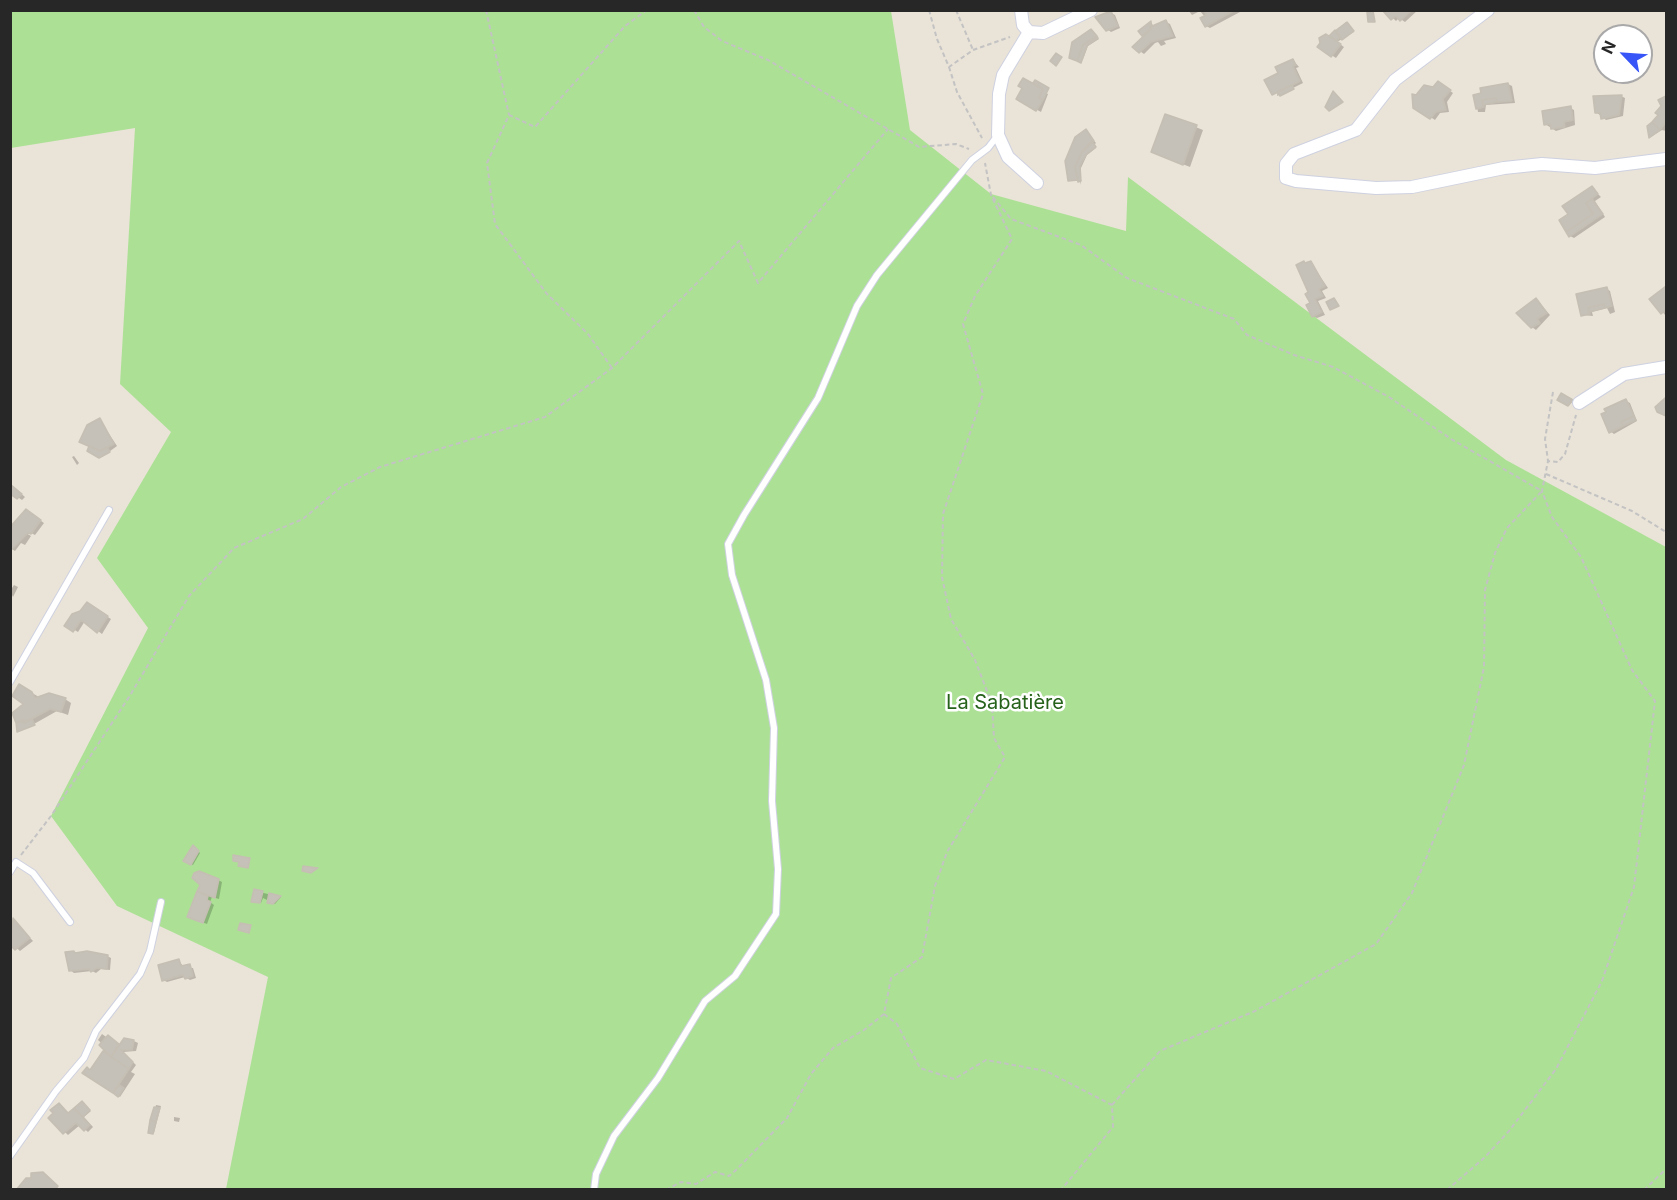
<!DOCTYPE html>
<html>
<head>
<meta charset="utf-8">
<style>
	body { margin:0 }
	#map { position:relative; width:1677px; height:1200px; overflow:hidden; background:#eae3d8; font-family:Inter,sans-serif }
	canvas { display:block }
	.frame { position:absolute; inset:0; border:12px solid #272727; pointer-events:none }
	.north { position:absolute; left:1593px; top:24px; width:60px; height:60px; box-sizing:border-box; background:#fff; border:2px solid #a9a9a9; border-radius:50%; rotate:295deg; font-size:16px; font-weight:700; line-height:24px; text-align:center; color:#272727 }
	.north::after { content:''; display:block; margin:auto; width:21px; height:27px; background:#3855f7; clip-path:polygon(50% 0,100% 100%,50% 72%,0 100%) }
</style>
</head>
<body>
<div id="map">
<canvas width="1677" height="1200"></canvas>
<div class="frame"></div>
<div class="north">N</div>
</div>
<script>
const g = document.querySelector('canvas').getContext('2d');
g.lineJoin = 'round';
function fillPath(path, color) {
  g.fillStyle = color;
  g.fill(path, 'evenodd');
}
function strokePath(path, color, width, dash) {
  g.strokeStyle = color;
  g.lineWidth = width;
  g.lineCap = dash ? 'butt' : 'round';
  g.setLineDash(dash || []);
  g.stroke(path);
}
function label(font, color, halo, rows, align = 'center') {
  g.font = font + ' Inter,sans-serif';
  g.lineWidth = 5;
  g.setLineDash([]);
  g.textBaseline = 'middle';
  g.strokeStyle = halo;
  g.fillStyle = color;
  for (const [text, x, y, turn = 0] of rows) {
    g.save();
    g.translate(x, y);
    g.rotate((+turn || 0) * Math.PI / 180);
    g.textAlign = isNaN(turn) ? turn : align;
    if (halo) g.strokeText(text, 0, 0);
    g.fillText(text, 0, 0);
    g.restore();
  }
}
fillPath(new Path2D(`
	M11,11H891L910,130L991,194L1126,231L1128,177L1506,460L1666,547V1189H226L268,977L117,906L51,816L148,628L97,558L171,432L120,384L135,128L11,148Z`), '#ace195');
fillPath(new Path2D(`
	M1188,10H1240V12L1210,28L1206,26L1205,17L1200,11L1192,15Z
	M1384,10H1418L1405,22L1399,18L1396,21Z
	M1111,13L1115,15L1120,28L1111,32L1107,29Z
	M1151,22L1154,27L1166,22L1170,24L1176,38L1164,41L1166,44L1161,46L1158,42L1155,43L1144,54L1134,47L1145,36L1140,32Z
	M1346,22L1354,32L1337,42L1344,47L1336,58L1319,47Z
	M1091,30L1099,39L1088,46L1082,62Z
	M1293,60L1299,67L1296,68L1303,83L1277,96L1280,74Z
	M1024,80L1048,94L1041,112L1018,99L1024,87Z
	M1508,84L1512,86L1515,103L1486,105L1485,112H1478L1475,96Z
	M1442,85L1453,93L1447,102L1449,112L1440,113L1435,120L1415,107L1433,89Z
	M1621,96L1625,98L1623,116L1606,120L1596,112Z
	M1666,97V131L1662,130L1651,137L1663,106L1660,101Z
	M1570,108L1574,110L1575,125L1556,131L1545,124Z
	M1166,115L1203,130L1190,167L1152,152Z
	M1086,131L1096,143L1094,145L1096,148L1087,155L1081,168V185L1080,181L1070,180Z
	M1592,188L1601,197L1595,201L1605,217L1574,238L1570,236V215Z
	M1311,263L1328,288L1322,291L1326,298L1318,301L1325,315L1317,318L1313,316L1312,304Z
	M1666,286V316L1651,299Z
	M1607,289L1610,291L1615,312L1610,314L1607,308L1592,312L1593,316L1582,315Z
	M1537,300L1550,315L1536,330L1532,327Z
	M1626,401L1630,403L1637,421L1614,434L1610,431Z
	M100,420L117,446L102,457L89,451Z
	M74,456L79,463L77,465L72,457Z
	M10,484L25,497L22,500L10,492Z
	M30,513L44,523L35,535L27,531L26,533L31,536L25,545L21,543L15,551L10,548V528Z
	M14,585L18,587L13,597L10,591Z
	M87,604L111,619L102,634L85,621L78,632L66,625Z
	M20,686L39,697L65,699L71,703L68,715L57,711L34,724L35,725L19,731L14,713L25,704Z
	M194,847L200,853L193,865L185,860Z
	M218,880L222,882L219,899L212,897L210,902L214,905L207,924L188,917L201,884Z
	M255,891L281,897L275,904L263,898L261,903L254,902Z
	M13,920L33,941L20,951L10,942Z
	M74,952L107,956L111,958L110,970L101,969L96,973L92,971L74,973L70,970Z
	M179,961L184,967L193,968L196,978L190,980L185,977L167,982L163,980Z
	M102,1034L119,1046L134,1041L138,1043L136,1051L123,1052L136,1065L131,1072L135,1074L120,1097L84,1073L114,1055L98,1040Z
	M82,1103L91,1111L84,1117L93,1127L88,1132L80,1125L68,1135L50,1118L59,1105L70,1114Z
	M156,1105L161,1106L154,1133L150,1129Z
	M174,1117L180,1118L179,1122L174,1121Z`), '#0003');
const building = new Path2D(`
	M1204,10H1235L1205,27L1200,18L1206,15Z
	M1382,10H1412L1400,21L1396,16L1391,20Z
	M1111,11L1118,26L1106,31L1095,17Z
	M1373,11L1375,22H1368L1367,12Z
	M1166,20L1173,36L1151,42L1139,53L1132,47L1151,29L1150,27Z
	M1151,21V29L1142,36L1138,31Z
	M1347,22L1354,31L1342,40L1335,31Z
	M1091,29L1097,36L1083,45L1077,61L1069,58L1072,42Z
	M1335,30L1340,37L1337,41L1329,36Z
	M1326,34L1341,44L1331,57L1317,47L1320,43L1319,38Z
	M1097,36L1098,38L1087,46L1081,63L1077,61L1083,45Z
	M1056,53L1062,57L1056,66L1050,61Z
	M1293,59L1296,65L1293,66L1300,81L1272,95L1264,80L1278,73L1275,67Z
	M1023,78L1043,89L1039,98L1043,100L1036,111L1016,99L1022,88L1018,86Z
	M1035,80L1049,88L1043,100L1039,98L1043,89L1033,83Z
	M1438,81L1451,90L1443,99L1446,110L1436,112L1430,119L1413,108L1412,94L1416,95L1424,85L1433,87Z
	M1508,83L1512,101L1497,102L1496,98L1482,100L1484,107L1476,109L1473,95L1481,93L1480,88Z
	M1292,85L1294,89L1280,96L1277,92Z
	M1333,91L1343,102L1329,111L1325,107Z
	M1622,95L1619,115L1601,119L1600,113H1595L1593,96Z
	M1666,96V122L1660,130L1652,122L1658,115L1655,113L1661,106L1658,100Z
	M1496,98L1497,102L1483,105L1482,100Z
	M1571,106L1573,120L1564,122L1565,127L1551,129L1550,124L1544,125L1542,111Z
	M1165,114L1197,125L1183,165L1151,152Z
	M1652,122L1660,130L1649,138L1647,126Z
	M1086,129L1094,141L1082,152L1075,167L1078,180L1068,181L1065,161L1075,137Z
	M1092,141L1096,147L1086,155L1080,166L1081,181L1078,182L1075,167L1082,152Z
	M1592,186L1598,194L1586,203L1593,214L1566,232L1559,220L1568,214L1562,206Z
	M1592,199L1603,214L1569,237L1566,232L1593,214L1586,203Z
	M1304,261L1305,263L1311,261L1325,286L1319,289L1323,296L1315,299L1322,312L1312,317L1306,305L1310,303L1305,294L1308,292L1296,265Z
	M1666,286V310L1661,314L1649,299Z
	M1607,287L1612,306L1605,308L1604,304L1588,308L1590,314L1581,316L1576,294Z
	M1334,298L1339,306L1330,310L1326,302Z
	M1536,298L1547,313L1537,319L1540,323L1531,328L1516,313Z
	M1604,304L1605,308L1589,312L1588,308Z
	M1561,393L1573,400L1568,406L1557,400Z
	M1665,398L1666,399V416L1657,412L1655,407Z
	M1626,399L1634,416L1621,422L1623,426L1609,433L1601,414L1606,412L1604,409Z
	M1634,416L1636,420L1623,426L1621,422Z
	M100,418L114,444L100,451L79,442L87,425Z
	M89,446L100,451L107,447L110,452L99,458L87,451Z
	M10,484L22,494L17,499L10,494Z
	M26,509L41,520L31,534L28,533L11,550L10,527Z
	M87,602L108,616L97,633L81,620L73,632L64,626L72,614L80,611Z
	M19,684L32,692L35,698L49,693L66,698L61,712L50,709L24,723L23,720L16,723L12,713L23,704L12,696Z
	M32,719L35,725L17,732L16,723Z
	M193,845L199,851L191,865L183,861Z
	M233,855L250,858L248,868L238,866L239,862L233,861Z
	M303,866L318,868L311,873L302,871Z
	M199,871L219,879L215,898L197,891L200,885L192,878L194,873Z
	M254,889L263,891L260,903L251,902Z
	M197,891L208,896L207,900L211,902L203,923L187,917Z
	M269,893L281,896L273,904L267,903Z
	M13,918L30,938L15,950L10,945Z
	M240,923L251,925L249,933L238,930Z
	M74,951L75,953L87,951L108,955L107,969L97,968L91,972L89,969L69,971L65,952Z
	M179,959L181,966L190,964L193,976L185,979L183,975L162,981L158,965Z
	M108,1035L119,1044L111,1057L99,1045Z
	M124,1038L134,1040L132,1050H121L133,1062L129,1069L111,1057Z
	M103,1051L129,1069L113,1093L82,1073L87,1067L90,1070Z
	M119,1085L124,1088L118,1097L113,1093Z
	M82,1101L90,1110L83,1117L74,1108Z
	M59,1103L68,1113L74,1108L90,1125L84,1131L76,1123L63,1134L48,1118L53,1113L50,1110Z
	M154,1107L160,1108L156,1122L150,1120Z
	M150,1120L156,1122L153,1134L148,1133Z
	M43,1172L58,1186L55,1190H16L26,1178H31V1173Z`);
fillPath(building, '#c5c0b8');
strokePath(building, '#c5bfb3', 1.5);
const service = new Path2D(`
	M10,682L109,510
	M10,872L16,862L33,873L70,922
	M10,1156L56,1091L84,1058L96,1031L140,974L150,951L161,902
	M594,1190L596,1174L614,1136L658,1078L705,1001L735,976L776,914L778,869L772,801L774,728L766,680L732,575L728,544L744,515L818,398L857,306L877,275L972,160L988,148L998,135`);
const minor = new Path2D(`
	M1021,10L1023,25L1029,32L1043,33L1091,10
	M1488,10L1395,80L1356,130L1294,154L1286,164V178L1296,181L1376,188L1412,187L1504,168L1542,164L1595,168L1666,159
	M1029,32L1003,75L999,94L998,135L1008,157L1037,183
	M1579,403L1624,374L1666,367`);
strokePath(service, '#ced1e0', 8);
strokePath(minor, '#ced1e0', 14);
strokePath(new Path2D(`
	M486,10L509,115
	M694,10L704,27L722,41L768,60L919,147L956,144L969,149
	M929,10L937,39L949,67L973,50L1010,37
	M956,10L973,50
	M949,67L957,92L982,138
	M993,197L1011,219L1081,245L1127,278L1234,319L1247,335L1294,355L1333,367L1389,397L1451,439L1542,491
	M612,368L588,334L547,294L495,224L487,163L509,115L535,127L625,26L647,10
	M1553,392L1545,439L1548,461L1558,462L1565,454L1576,415
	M1546,474L1632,511L1666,532
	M21,855L51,816L129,697L189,596L234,548L303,519L341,487L380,467L545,417L612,368L739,241L758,283L888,129
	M884,1014L897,1024L920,1068L954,1079L986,1060L1046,1071L1112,1105L1113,1127L1061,1190
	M1112,1105L1160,1051L1255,1011L1376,944L1412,893L1464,765L1484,667L1485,590L1495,553L1507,528L1542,491
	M666,1190L681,1182L696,1184L715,1172L729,1176L737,1169L787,1118L811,1074L833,1048L864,1030L884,1014L891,978L922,957L935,886L947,852L1005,757L994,738L992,704L975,660L951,619L942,577L943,514L983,394L963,324L975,296L1012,239L991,195L985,163
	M1447,1190L1484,1158L1509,1131L1556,1069L1602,981L1634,887L1655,701L1632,670L1581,557L1552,517L1542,491L1548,461
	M1644,1190L1666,1169`), '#c3c3c3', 2, [4.5, 3]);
strokePath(service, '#fff', 6);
strokePath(minor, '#fff', 12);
label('20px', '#26621a', '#fff', [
	["La Sabatière",1005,703]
]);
</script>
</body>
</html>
